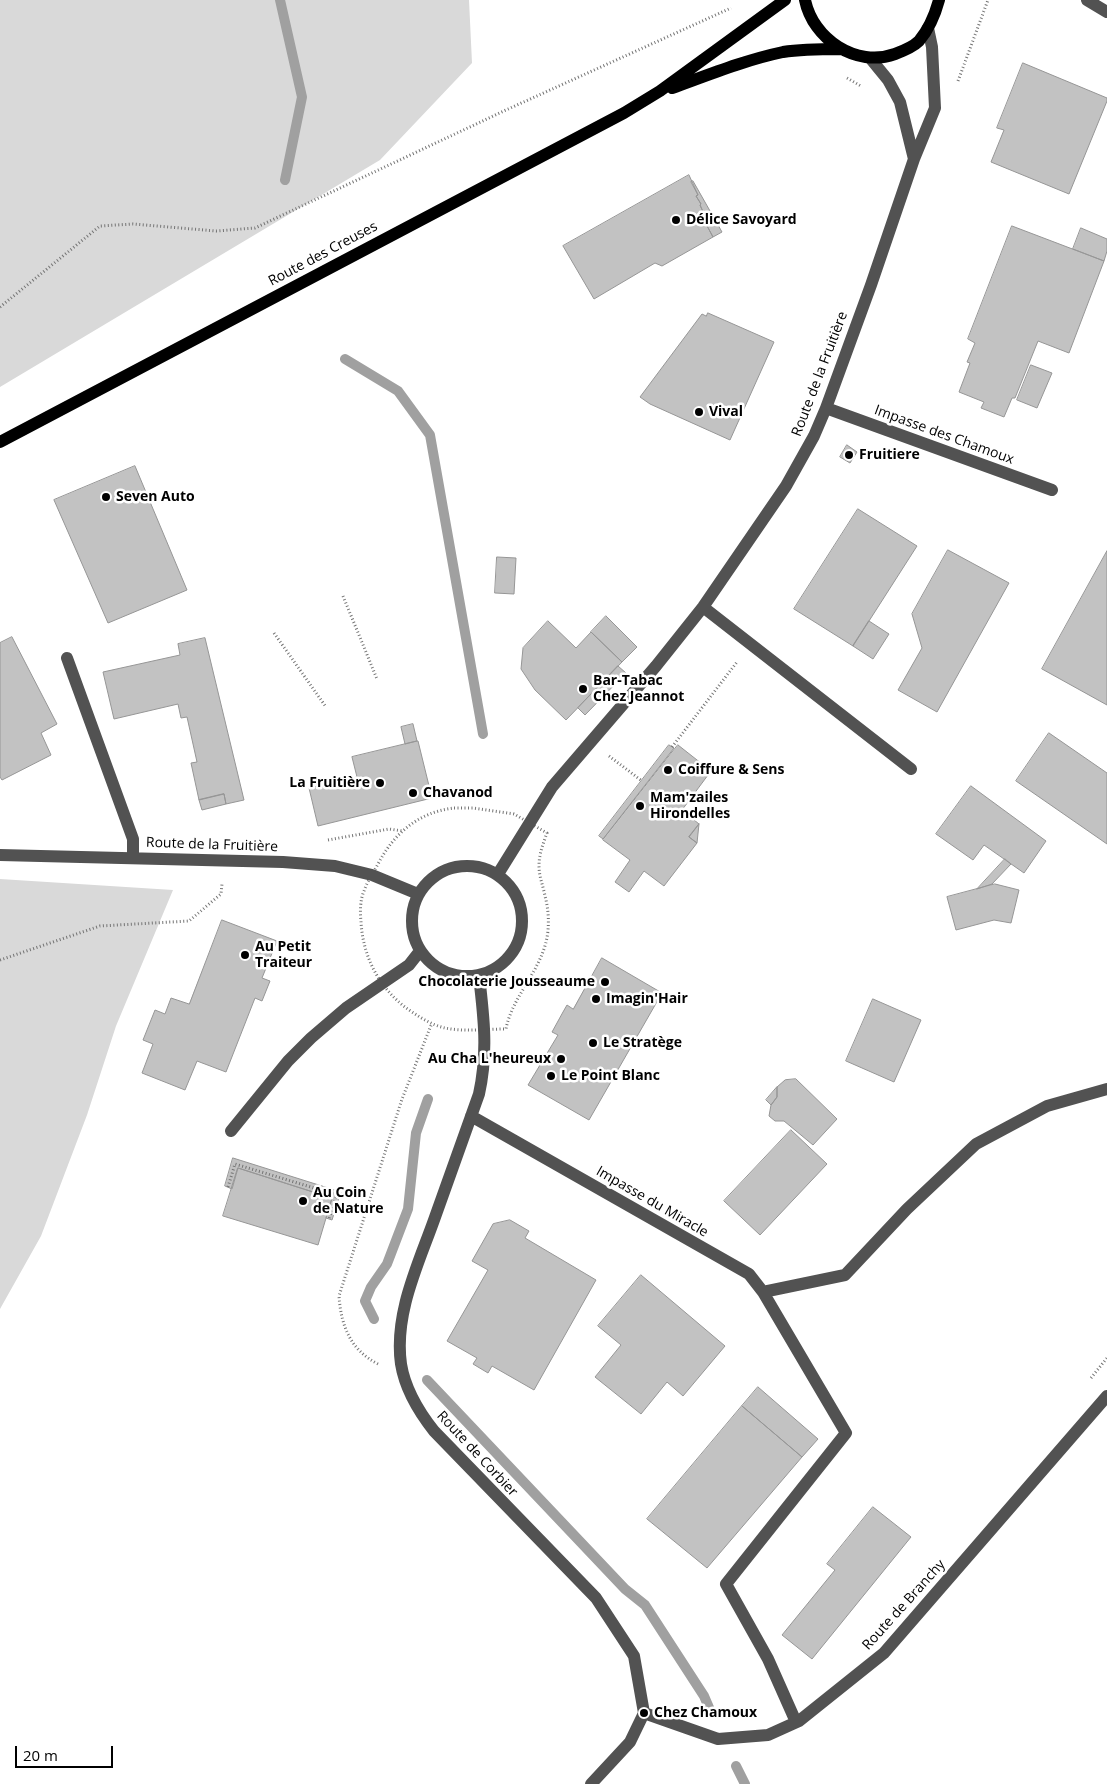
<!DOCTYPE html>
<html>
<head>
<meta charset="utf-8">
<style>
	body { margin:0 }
	#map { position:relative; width:1107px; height:1784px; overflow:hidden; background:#fff; font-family:"Open Sans",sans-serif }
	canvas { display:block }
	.scale { position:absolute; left:15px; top:1746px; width:98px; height:22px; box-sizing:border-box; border:2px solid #000; border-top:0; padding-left:6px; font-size:15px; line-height:18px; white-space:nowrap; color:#000; -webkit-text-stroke:4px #fff; paint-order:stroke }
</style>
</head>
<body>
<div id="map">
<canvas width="1107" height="1784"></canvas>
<div class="scale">20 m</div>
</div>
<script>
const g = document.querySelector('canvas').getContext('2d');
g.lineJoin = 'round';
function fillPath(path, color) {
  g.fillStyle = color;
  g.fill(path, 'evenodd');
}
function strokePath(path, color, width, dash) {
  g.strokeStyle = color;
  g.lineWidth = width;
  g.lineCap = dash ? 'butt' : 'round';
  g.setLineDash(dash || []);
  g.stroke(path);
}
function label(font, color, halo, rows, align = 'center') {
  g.font = font + ' "Open Sans",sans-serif';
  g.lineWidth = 5;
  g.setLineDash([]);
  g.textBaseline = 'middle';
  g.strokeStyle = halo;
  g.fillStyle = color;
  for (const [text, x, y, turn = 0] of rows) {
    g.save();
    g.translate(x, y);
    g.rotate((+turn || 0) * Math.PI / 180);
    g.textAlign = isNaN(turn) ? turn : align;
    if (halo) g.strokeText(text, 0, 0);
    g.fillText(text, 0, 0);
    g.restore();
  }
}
fillPath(new Path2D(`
	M0,0H469L472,63L380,160L0,387Z
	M0,879L173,890L116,1026L87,1115L41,1236L0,1309Z`), '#d9d9d9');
strokePath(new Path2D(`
	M280,0L302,97L285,180
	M345,359L398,391L430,435L483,734
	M374,1319L365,1301L371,1287L387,1264L408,1209L416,1133L428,1099
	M427,1380L625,1589L645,1605L704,1696L710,1710
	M736,1766L745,1784`), '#a0a0a0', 10);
const building = new Path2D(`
	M1023,63L1107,98V101L1069,194L991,162L1004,130L997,128Z
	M689,175L698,195L696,196L701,204L700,205L708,223L706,224L713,237L662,266L655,263L594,299L563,246Z
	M693,181L722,232L713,237L706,224L708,223L700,205L701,204L696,196L698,195L691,182Z
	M1012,226L1104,261L1069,353L1038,341L1015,398H1012L1004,417L981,408L984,402L959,392L970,363L967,362L975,343L968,339Z
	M1081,228L1107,239V251L1104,261L1073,249Z
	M708,313L774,342L730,440L650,404L640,397L702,314L706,316Z
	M1031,365L1052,373L1037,408L1017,400Z
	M847,445L857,452L850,463L840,457Z
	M135,466L187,590L108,623L54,500Z
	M858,509L917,546L853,646L794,609Z
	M948,550L1009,583L937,712L898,690L922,648L912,614Z
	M1107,551V705L1042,669Z
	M497,557L516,558L514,594L495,593Z
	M606,616L637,647L622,662L591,632Z
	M548,621L576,648L591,632L622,662L566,720L535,690L521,669L523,648Z
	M869,621L889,634L873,659L853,646Z
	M12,637L57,724L41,733L51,755L2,780L0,777V643Z
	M205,638L244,800L226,804L224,794L199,800L191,763L197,762L187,717L181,718L178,704L114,719L103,672L180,655L178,644Z
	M618,666L626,673L585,715L578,708Z
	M413,724L417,741L405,744L401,727Z
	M1049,733L1107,773V844L1016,781Z
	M417,741H418L432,798L318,826L309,788L357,777L352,757Z
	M669,745L674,748L603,839L599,836Z
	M678,745L711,771L682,810L699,824L689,837L697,843L664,886L644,871L629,892L615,882L630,860L603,840Z
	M971,786L1046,841L1024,873L984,845L973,860L936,834Z
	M224,794L226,804L202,810L199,800Z
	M699,824L697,843L689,837Z
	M1005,859L1011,864L992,884L977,889Z
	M995,884L1019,890L1011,923L994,920L956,930L947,897Z
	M222,920L277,941L262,978L270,981L262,1001L255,998L226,1072L197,1061L185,1090L142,1073L153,1044L143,1040L155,1010L165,1014L171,998L189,1004Z
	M602,958L662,993L589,1120L528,1085L558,1035L552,1032L563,1012L567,1005L573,1009Z
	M873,999L921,1020L894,1082L846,1061Z
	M796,1079L837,1119L813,1145L784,1121H775L769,1116L771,1105L777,1097V1087L785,1080Z
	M777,1087V1097L771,1105L766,1100Z
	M791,1130L827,1164L760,1235L724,1201Z
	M233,1158L341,1192L332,1220L326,1218L332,1198L294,1186L238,1168L232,1189L225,1186Z
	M238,1168L332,1198L318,1245L223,1216Z
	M510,1220L529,1231L525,1238L596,1280L534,1390L492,1366L488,1373L473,1364L477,1358L447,1341L488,1270L472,1261L493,1224Z
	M641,1275L725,1346L683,1396L667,1382L641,1414L595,1377L621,1345L598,1326Z
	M758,1387L818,1439L802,1457L742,1406Z
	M742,1406L802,1457L707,1568L647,1519Z
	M873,1507L911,1537L812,1659L782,1635L835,1570L827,1564Z`);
fillPath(building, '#c2c2c2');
strokePath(building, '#969696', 1);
strokePath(new Path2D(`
	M847,78L861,86
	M958,81L988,0
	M0,307L100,226L133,224L216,231L255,228L506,110L731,8
	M343,596L377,679
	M274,633L326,707
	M672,747L737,662
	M609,756L642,781
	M454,808H473L514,814L547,833C543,844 539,854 539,866C539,877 543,885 545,896C548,907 549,919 548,930C545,968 512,995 506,1029C487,1029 465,1032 445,1028C431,1025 416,1015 405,1007C378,986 363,956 361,922C360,912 360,900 364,891C367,882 373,873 378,864C394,833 419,812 454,808Z
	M328,840L389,829L403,831
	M0,960L100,926L189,921L221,894L222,884
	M228,1187L235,1164L337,1195L329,1219
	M378,1364C350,1350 341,1325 339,1296L402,1099L432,1023
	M1091,1378L1107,1358`), '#747474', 3, [1, 2.5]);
strokePath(new Path2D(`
	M1087,0L1107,12
	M870,58L888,80L900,102L914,159
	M826,408L1052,490
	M703,607L911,769
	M67,658L133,839V858
	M0,855L283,862L335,866L372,875L418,894
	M412 921a55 55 0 1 1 110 0a55 55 0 1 1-110 0Z
	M498,874L552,787L656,666L703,607L786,486L814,436L826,408L871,285L914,159L935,108L932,47L928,28
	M479,976C484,1018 488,1053 479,1094C464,1136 449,1178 434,1220C418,1265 394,1314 401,1364C405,1389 419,1412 434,1431L596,1598L634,1656L644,1713L630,1742L591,1784
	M471,1116L749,1274L763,1292L846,1433L726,1584L768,1659L796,1722
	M231,1131L288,1061L311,1038L346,1008L409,965L420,951
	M763,1292L845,1275L907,1209L976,1144L1047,1106L1107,1089
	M644,1713L718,1739L768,1735L799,1721L884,1653L1107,1396`), '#525252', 12);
strokePath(new Path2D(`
	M805,0C813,39 856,68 895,54C903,51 913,47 919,41C929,29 935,15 939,0
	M672,88C708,75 745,60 783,52C802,49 822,49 841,49
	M0,442L624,113L660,91L785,0`), '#000', 12);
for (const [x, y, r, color] of [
	[676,220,5,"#000"],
	[699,412,5,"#000"],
	[849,455,5,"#000"],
	[106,497,5,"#000"],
	[583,689,5,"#000"],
	[668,770,5,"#000"],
	[380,783,5,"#000"],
	[413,793,5,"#000"],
	[640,806,5,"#000"],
	[245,955,5,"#000"],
	[605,982,5,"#000"],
	[596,999,5,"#000"],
	[593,1043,5,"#000"],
	[561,1059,5,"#000"],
	[551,1076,5,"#000"],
	[303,1201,5,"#000"],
	[644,1713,5,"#000"]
]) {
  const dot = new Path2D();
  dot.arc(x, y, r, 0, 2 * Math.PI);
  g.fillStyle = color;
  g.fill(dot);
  strokePath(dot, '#fff', 2);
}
label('bold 14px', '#000', '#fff', [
	["Délice Savoyard",686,220],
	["Vival",709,412],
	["Fruitiere",859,455],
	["Seven Auto",116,497],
	["Bar-Tabac",593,681],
	["Chez Jeannot",593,697],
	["Coiffure & Sens",678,770],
	["La Fruitière",370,783,"right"],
	["Chavanod",423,793],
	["Mam'zailes",650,798],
	["Hirondelles",650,814],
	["Au Petit",255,947],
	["Traiteur",255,963],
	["Chocolaterie Jousseaume",595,982,"right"],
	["Imagin'Hair",606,999],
	["Le Stratège",603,1043],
	["Au Cha L'heureux",551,1059,"right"],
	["Le Point Blanc",561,1076],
	["Au Coin",313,1193],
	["de Nature",313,1209],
	["Chez Chamoux",654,1713]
], 'left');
label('14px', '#000', '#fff', [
	["Route des Creuses",323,254,-28],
	["Route de la Fruitière",820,374,-69],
	["Impasse des Chamoux",944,435,20],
	["Route de la Fruitière",212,845,2],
	["Impasse du Miracle",652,1202,30],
	["Route de Corbier",477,1454,47],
	["Route de Branchy",904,1605,-48]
]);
</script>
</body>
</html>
